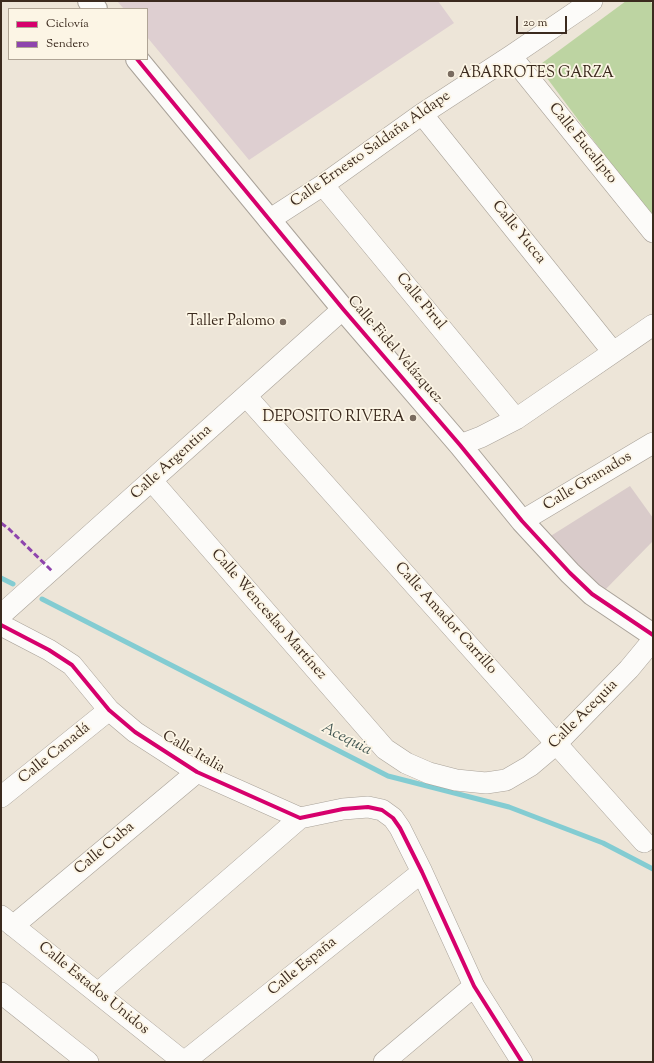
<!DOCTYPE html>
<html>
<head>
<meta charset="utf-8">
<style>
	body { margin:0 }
	#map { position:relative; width:654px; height:1063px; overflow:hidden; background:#ede5d8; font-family:"Sorts Mill Goudy",serif }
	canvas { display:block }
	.frame { position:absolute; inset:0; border:2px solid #3b2a1e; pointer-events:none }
	.legend { position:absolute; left:8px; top:8px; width:140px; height:52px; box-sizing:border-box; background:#fcf5e5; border:1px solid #afa495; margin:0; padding:5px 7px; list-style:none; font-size:12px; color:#3b2a1e }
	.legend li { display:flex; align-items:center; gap:8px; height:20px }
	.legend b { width:20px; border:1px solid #afa495 }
	.scale { position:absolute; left:516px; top:16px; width:51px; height:18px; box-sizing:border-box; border:2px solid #3b2a1e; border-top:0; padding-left:5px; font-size:12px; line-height:14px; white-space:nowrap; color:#3b2a1e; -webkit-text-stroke:3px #fcf5e5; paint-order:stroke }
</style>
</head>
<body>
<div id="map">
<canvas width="654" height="1063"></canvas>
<div class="frame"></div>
<ul class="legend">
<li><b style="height:5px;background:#d6006c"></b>Ciclovía</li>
<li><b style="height:5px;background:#8e44ad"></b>Sendero</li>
</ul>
<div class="scale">20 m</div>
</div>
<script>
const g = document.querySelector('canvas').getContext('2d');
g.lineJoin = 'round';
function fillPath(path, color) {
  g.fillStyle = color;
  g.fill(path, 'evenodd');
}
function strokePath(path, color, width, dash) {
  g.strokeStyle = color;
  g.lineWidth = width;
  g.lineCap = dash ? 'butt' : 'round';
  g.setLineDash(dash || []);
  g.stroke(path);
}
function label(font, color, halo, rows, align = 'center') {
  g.font = font + ' "Sorts Mill Goudy",serif';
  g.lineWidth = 3.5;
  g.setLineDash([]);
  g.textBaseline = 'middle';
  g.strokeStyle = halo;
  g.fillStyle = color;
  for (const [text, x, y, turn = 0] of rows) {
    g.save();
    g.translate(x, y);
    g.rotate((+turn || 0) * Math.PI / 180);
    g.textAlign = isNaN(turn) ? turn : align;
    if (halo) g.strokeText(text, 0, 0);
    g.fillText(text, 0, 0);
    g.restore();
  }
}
fillPath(new Path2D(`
	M117,1H438L454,23L249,160L147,37V9H124Z`), '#decfd1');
fillPath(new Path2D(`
	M626,1H650L653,5V220L538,66Z`), '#bdd4a2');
strokePath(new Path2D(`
	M1,578L13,584
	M42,599L388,776L509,807L603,843L653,869`), '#83ccd2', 5);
fillPath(new Path2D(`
	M630,486L653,518V541L601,594L549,537Z`), '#d9cbca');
const minor = new Path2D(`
	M511,56L653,232
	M422,114L613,352
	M323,185L516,419
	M269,220L323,185L422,114L511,56L592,1
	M246,396L644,842
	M460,445L481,437L516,419L653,325
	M152,481L385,749L406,763L429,773L456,780L486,783L506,780L530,766L556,744L629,669L653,640
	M522,521L653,443
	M1,615L343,309
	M1,625L49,650L72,665L109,710L135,732L197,772L300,818L343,809L368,807L382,810L393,818L400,828L422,872L474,986L522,1062
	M1,797L109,710
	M1,916L184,1062
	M13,926L197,772
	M1,993L88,1062
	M98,993L300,818
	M184,1062L422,872
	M384,1062L474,986`);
const tertiary = new Path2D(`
	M89,1L96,9
	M137,59L343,309L460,445L522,521L570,573L592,594L653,635`);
strokePath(minor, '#a9a299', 22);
strokePath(tertiary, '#a9a299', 24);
strokePath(minor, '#fcfbf9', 21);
strokePath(tertiary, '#fcfbf9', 22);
strokePath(new Path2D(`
	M1,523L9,529L52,571`), '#8e44ad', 3, [6, 3]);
strokePath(new Path2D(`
	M137,59L343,309L460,445L522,521L570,573L592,594L653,635
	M1,625L49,650L72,665L109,710L135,732L197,772L300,818L343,809L368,807L382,810L393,818L400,828L422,872L474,986L522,1062`), '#d6006c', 4);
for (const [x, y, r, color] of [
	[451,74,4,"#796b5f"],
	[283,322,4,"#796b5f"],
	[413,418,4,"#796b5f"]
]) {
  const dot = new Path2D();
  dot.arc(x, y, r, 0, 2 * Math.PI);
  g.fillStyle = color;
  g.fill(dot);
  strokePath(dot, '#fcf5e5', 1.5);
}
label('15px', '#3b2a1e', '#fcf5e5', [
	["ABARROTES GARZA",459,74,"left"],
	["Taller Palomo",275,322],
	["DEPOSITO RIVERA",405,418]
], 'right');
label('15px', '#3b2a1e', '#fcf5e5', [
	["Calle Eucalipto",582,144,51],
	["Calle Ernesto Saldaña Aldape",371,150,-35],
	["Calle Yucca",518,233,51],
	["Calle Pirul",420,302,50],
	["Calle Fidel Velázquez",394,350,49],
	["Calle Argentina",172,463,-42],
	["Calle Granados",588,482,-31],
	["Calle Wenceslao Martínez",268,615,49],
	["Calle Amador Carrillo",445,619,48],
	["Calle Acequia",584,715,-45],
	["Calle Italia",193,753,30],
	["Calle Canadá",55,754,-39],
	["Calle Cuba",105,849,-40],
	["Calle España",303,967,-39],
	["Calle Estados Unidos",93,989,39]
]);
label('italic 16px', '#435753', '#fcf5e5', [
	["Acequia",346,740,27]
]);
</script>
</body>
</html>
